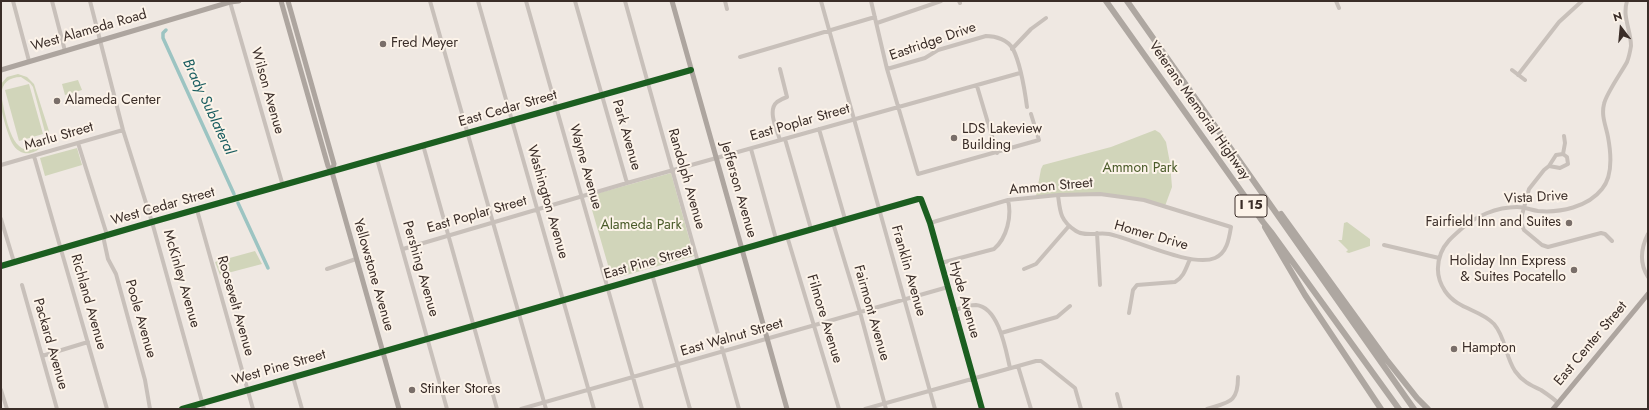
<!DOCTYPE html>
<html>
<head>
<meta charset="utf-8">
<style>
	body { margin:0 }
	#map { position:relative; width:1649px; height:410px; overflow:hidden; background:#efe8e2; font-family:Jost,sans-serif }
	canvas { display:block }
	.frame { position:absolute; inset:0; border:2px solid #3a2d28; pointer-events:none }
	.north { position:absolute; left:1601px; top:8px; width:40px; height:40px; -webkit-text-stroke:3px #fcf3e9; paint-order:stroke; rotate:344deg; font-size:11px; font-weight:700; line-height:16px; text-align:center; color:#3a2d28 }
	.north::after { content:''; display:block; margin:auto; width:14px; height:18px; background:#3a2d28; clip-path:polygon(50% 0,100% 100%,50% 72%,0 100%) }
</style>
</head>
<body>
<div id="map">
<canvas width="1649" height="410"></canvas>
<div class="frame"></div>
<div class="north">N</div>
</div>
<script>
const g = document.querySelector('canvas').getContext('2d');
g.lineJoin = 'round';
function fillPath(path, color) {
  g.fillStyle = color;
  g.fill(path, 'evenodd');
}
function strokePath(path, color, width, dash) {
  g.strokeStyle = color;
  g.lineWidth = width;
  g.lineCap = dash ? 'butt' : 'round';
  g.setLineDash(dash || []);
  g.stroke(path);
}
function label(font, color, halo, rows, align = 'center') {
  g.font = font + ' Jost,sans-serif';
  g.lineWidth = 4;
  g.setLineDash([]);
  g.textBaseline = 'middle';
  g.strokeStyle = halo;
  g.fillStyle = color;
  for (const [text, x, y, turn = 0] of rows) {
    g.save();
    g.translate(x, y);
    g.rotate((+turn || 0) * Math.PI / 180);
    g.textAlign = isNaN(turn) ? turn : align;
    if (halo) g.strokeText(text, 0, 0);
    g.fillText(text, 0, 0);
    g.restore();
  }
}
fillPath(new Path2D(`
	M18,74L27,77L34,84L49,131C47,151 23,163 12,143C8,135 2,115 1,106C0,99 1,91 1,84L7,77ZM21,77L30,83L33,87L45,132C45,139 42,147 34,149C10,157 5,111 1,95C2,83 9,77 21,77Z
	M78,80L82,90L65,95L62,84Z
	M29,84L43,134L19,141L5,90Z
	M1155,130L1160,133L1166,142L1170,163L1172,187L1165,206L1144,200L1100,194L1036,196L1041,169L1043,165L1111,147Z
	M77,148L82,165L45,176L40,158Z
	M671,173L694,256L612,279L588,196Z
	M1347,222L1370,239V246L1349,253L1346,252L1348,250L1338,240H1342L1344,223Z
	M255,251L262,264L220,275L215,262Z`), '#d1d5ba');
strokePath(new Path2D(`
	M166,30L163,33V38L234,194
	M238,203L268,268`), '#9cc4c2', 3.5);
strokePath(new Path2D(`
	M13,1L29,61
	M52,1L65,51
	M90,1L123,130L152,222L204,409
	M430,1L546,409
	M478,1L594,409
	M526,1L642,409
	M575,1L627,183
	M625,1L739,409
	M725,1L727,9
	M821,1L935,409
	M871,1L887,69L918,174L1039,140L1031,114
	M959,1L960,3
	M1336,1L1339,8
	M230,2L283,186
	M877,23L941,1
	M1012,49L1031,29L1046,18
	M740,57L875,17
	M887,69L925,58L938,50L986,36C996,36 1008,40 1013,49C1020,63 1025,92 1027,107
	M1512,70L1525,80
	M1518,75L1559,22L1582,1
	M977,86L997,153
	M819,129L845,219
	M1564,136L1565,143L1563,154L1567,157L1568,164L1560,168L1549,166L1544,170L1529,189L1522,215L1521,223L1524,230L1542,245L1548,247L1601,233L1605,234L1612,241
	M785,139L811,229
	M780,140C777,130 767,110 777,102C780,100 784,98 787,97L780,69
	M78,143L107,235
	M423,145L497,409
	M751,149L776,239
	M34,156L107,409
	M377,159L447,409
	M1,165L123,130
	M1549,166L1556,155L1563,154
	M197,210L253,409
	M1,219L14,262
	M833,223L860,312L886,409
	M930,223L1008,200L1058,195L1100,194L1144,200L1231,227C1229,239 1227,253 1215,258C1191,268 1134,239 1109,234C1098,232 1085,237 1076,231C1060,221 1060,211 1058,195
	M1097,233L1100,285
	M1648,234C1641,248 1639,263 1648,277
	M103,236L108,259L116,274L145,380L150,409
	M787,236L839,409
	M1384,245L1439,258
	M403,249L627,183L1020,73
	M941,263L994,249C1007,238 1012,216 1008,200
	M1,266L152,222L691,70
	M327,269L356,259
	M1024,269L1036,264L1069,226
	M652,274L690,409
	M22,285L57,409
	M955,310C961,308 969,305 976,305C999,307 1006,351 1010,368
	M1129,313L1133,290L1137,285L1175,282C1184,277 1186,268 1190,259
	M1001,333L1057,317L1070,306
	M42,356L88,342
	M1018,366L1031,409
	M293,377L302,409
	M1,390L7,409
	M1117,394L1121,409
	M1558,403C1553,398 1547,394 1541,390C1530,385 1522,381 1515,371C1505,356 1506,338 1494,324C1480,309 1458,310 1445,291C1437,279 1436,266 1441,253C1445,243 1452,237 1460,230C1475,216 1497,207 1517,207C1525,207 1531,210 1538,211C1560,213 1588,207 1602,189C1613,176 1611,153 1608,137C1606,126 1601,116 1604,104C1606,94 1621,73 1627,62C1629,57 1630,52 1631,46C1631,30 1622,17 1627,1
	M182,409L918,199H921L930,223L982,409
	M521,409L948,287
	M865,409L1036,361H1041L1045,364L1075,388L1081,409
	M1207,409C1229,402 1238,403 1238,377`), '#c8c0ba', 4);
strokePath(new Path2D(`
	M281,1L328,166L332,172L399,409
	M288,1L334,164L332,172
	M672,1L787,409
	M1,70L230,2L239,1
	M1553,409L1648,294`), '#ada59f', 5);
strokePath(new Path2D(`
	M1106,1L1263,222L1271,232L1399,409
	M1127,1L1414,409
	M1281,214L1386,359L1417,398L1428,409
	M1265,227L1305,295L1381,409`), '#aea7a1', 6);
strokePath(new Path2D(`
	M1,266L152,222L691,70
	M182,409L918,199H921L930,223L982,409`), '#1b5e20', 6);
for (const [x, y, r, color] of [
	[383,44,4,"#796e69"],
	[57,101,4,"#796e69"],
	[954,138,4,"#796e69"],
	[1569,223,4,"#796e69"],
	[1574,270,4,"#796e69"],
	[1454,349,4,"#796e69"],
	[412,390,4,"#796e69"]
]) {
  const dot = new Path2D();
  dot.arc(x, y, r, 0, 2 * Math.PI);
  g.fillStyle = color;
  g.fill(dot);
  strokePath(dot, '#fcf3e9', 1.5);
}
for (const [x, y, w] of [
	[1251,206,32]
]) {
  const box = new Path2D();
  box.roundRect(x - w / 2, y - 11, w, 22, 3);
  g.fillStyle = '#fcf3e9';
  g.fill(box);
  strokePath(box, '#3a2d28', 1);
}
label('bold 13px', '#3a2d28', null, [
	["I 15",1251,206]
]);
label('14px', '#3a2d28', '#fcf3e9', [
	["West Alameda Road",89,31,-16],
	["Eastridge Drive",933,42,-19],
	["Wilson Avenue",267,91,74],
	["East Cedar Street",508,109,-16],
	["Veterans Memorial Highway",1199,111,55],
	["East Poplar Street",800,123,-16],
	["Park Avenue",626,135,74],
	["Marlu Street",59,137,-16],
	["Wayne Avenue",585,167,74],
	["Randolph Avenue",686,179,74],
	["Ammon Street",1051,187,-5],
	["Jefferson Avenue",738,190,74],
	["Vista Drive",1536,198,-3],
	["Washington Avenue",547,202,74],
	["West Cedar Street",163,207,-16],
	["East Poplar Street",477,215,-16],
	["Homer Drive",1151,236,16],
	["East Pine Street",648,263,-16],
	["Pershing Avenue",420,269,74],
	["Franklin Avenue",908,271,74],
	["Yellowstone Avenue",373,275,74],
	["McKinley Avenue",181,279,74],
	["Hyde Avenue",964,300,74],
	["Richland Avenue",88,302,74],
	["Roosevelt Avenue",235,306,74],
	["Fairmont Avenue",871,313,74],
	["Poole Avenue",140,319,74],
	["Filmore Avenue",824,319,73],
	["East Walnut Street",732,338,-16],
	["Packard Avenue",50,344,74],
	["East Center Street",1591,344,-50],
	["West Pine Street",279,368,-16]
]);
label('14px', '#3a2d28', '#fcf3e9', [
	["Fred Meyer",391,44],
	["Alameda Center",65,101],
	["LDS Lakeview",962,130],
	["Building",962,146],
	["Fairfield Inn and Suites",1561,223,"right"],
	["Holiday Inn Express",1566,262,"right"],
	["& Suites Pocatello",1566,278,"right"],
	["Hampton",1462,349],
	["Stinker Stores",420,390]
], 'left');
label('14px', '#4a5b29', '#fcf3e9', [
	["Ammon Park",1140,169],
	["Alameda Park",641,226]
]);
label('italic 15px', '#195d60', '#fcf3e9', [
	["Brady Sublateral",208,107,65]
]);
</script>
</body>
</html>
